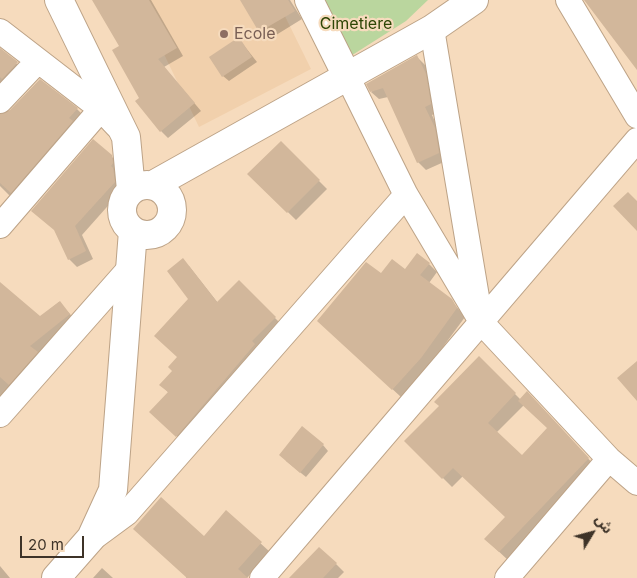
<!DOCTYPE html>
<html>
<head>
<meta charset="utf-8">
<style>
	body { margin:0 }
	#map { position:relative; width:637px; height:578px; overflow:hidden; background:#f6dbbd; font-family:Inter,"Noto Sans Arabic",sans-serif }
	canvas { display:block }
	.north { position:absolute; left:567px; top:508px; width:50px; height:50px; -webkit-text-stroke:4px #f6dbbd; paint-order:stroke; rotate:53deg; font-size:14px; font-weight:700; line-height:20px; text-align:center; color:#3e3328 }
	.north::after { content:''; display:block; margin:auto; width:18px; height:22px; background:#3e3328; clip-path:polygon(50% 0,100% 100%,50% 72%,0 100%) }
	.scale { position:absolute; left:20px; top:536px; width:64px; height:22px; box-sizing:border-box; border:2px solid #3e3328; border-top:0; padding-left:6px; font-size:15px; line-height:18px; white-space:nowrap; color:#3e3328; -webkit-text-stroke:4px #f6dbbd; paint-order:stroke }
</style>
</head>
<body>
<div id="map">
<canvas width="637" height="578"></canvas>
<div class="north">ش</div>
<div class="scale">20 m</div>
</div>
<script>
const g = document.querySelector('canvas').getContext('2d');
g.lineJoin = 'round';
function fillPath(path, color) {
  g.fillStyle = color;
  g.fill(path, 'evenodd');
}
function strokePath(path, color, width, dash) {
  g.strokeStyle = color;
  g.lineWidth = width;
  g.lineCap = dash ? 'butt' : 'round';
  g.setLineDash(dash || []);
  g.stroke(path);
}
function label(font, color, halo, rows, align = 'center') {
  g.font = font + ' Inter,sans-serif';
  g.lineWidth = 4.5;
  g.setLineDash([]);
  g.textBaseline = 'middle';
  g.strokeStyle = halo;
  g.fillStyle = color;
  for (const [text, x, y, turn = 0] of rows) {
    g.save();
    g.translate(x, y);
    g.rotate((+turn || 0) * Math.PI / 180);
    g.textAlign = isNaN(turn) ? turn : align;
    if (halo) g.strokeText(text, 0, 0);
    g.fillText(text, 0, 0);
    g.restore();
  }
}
fillPath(new Path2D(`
	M138,0H277L311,69L199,127Z`), '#f1d0ac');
fillPath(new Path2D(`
	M317,0H428L406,21L346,59Z`), '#bad69e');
fillPath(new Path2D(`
	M94,0H151L183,56L164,67L201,111L168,138L161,131L141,98L120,46Z
	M241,0H290L302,19L268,40L260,31Z
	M238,38L257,62L229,81L223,76Z
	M0,50L24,70L0,95Z
	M417,57L425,65L433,83L438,112L432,115L442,137L446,161L426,170L418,162L388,97L379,99L371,92Z
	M77,109L84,116L11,197L0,186V115Z
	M281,143L327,189L296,220L249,174Z
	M111,156L119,164L122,190L82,235L93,259L77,267L69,259L56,231Z
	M429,264L437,272L429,283L451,300L465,317L429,366L401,397L327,329L381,275Z
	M189,266L218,303L239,282L281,324L183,442L157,418L169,393L161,385L173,371L178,357L190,299Z
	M0,283L40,317L59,302L79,324L0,415Z
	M479,358L521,400L536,403L597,468L509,561L495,548L506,517L463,476L452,487L406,441L441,406ZM524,405L549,428L522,457L496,433Z
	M323,445L328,451L306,477L286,461Z
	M226,512L270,552L247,578H186L204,537Z
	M336,564L344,572L338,578H291Z
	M0,566L10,578H0Z
	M102,568L113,578H93Z`), '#0003');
fillPath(new Path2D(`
	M92,0H149L177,48L158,59L195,103L160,132L135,101L139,98L112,50L119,46Z
	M240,0H288L295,11L259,32Z
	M584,0H637V70Z
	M239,37L252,57L222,77L209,57Z
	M0,48L18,62L2,79L0,77Z
	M417,55L426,74L431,104L425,107L435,128L439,153L417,163L383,88L370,92L366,84Z
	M40,79L78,108L69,118L73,121L11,193L0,183V114L10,110Z
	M93,139L112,155L113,163L111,166L113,168L115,182L75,226L86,251L68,260L54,230L31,211Z
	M281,141L320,180L287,213L247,174Z
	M628,192L637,201V231L613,206Z
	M417,253L430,263L420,275L452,299L457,308L421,358L392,390L317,321L366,262L381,273L392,259L405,269Z
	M183,258L217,302L239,280L276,317L252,341L255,344L176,437L149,412L168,392L159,385L172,371L168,367L177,357L154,336L188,299L167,271Z
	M0,282L40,316L60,301L70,314L30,346L38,352L9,385L0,377Z
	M479,356L516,393L488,423L522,455L547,428L518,401L527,391L589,458L499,552L484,539L505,517L453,468L442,479L404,441L439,406L434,402Z
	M637,361V401L617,378Z
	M302,426L324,444L300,473L279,455Z
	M161,497L204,536L226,510L262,542L238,569L248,578H187L133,529Z
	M319,547L337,563L323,578H289Z`), '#d2b79b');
const street = new Path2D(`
	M568,0L637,116
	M432,29L479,309
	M0,31L101,109L117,126
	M348,78L406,195L482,323L609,459L637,483
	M0,101L37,62
	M0,226L101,109
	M0,415L129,269
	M89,541L127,513L142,496L406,195
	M262,578L637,140
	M507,578L609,459`);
const secondary = new Path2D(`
	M59,0L126,137L131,190
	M309,0L348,78
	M122 210a25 25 0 1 1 50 0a25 25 0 1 1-50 0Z
	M153,185L432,29L474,0
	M56,578L91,538L113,490L133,231`);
strokePath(street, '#bda387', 26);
strokePath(secondary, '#bda387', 30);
strokePath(street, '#fff', 24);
strokePath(secondary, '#fff', 28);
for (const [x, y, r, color] of [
	[224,34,5,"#8d6e63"]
]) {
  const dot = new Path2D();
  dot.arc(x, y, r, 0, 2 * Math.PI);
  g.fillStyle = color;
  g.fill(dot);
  strokePath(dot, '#f6dbbd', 2);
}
label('16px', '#2e4606', '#f6dbbd', [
	["Cimetiere",356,24]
]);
label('16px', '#785e54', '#f6dbbd', [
	["Ecole",234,34]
], 'left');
</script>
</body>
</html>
